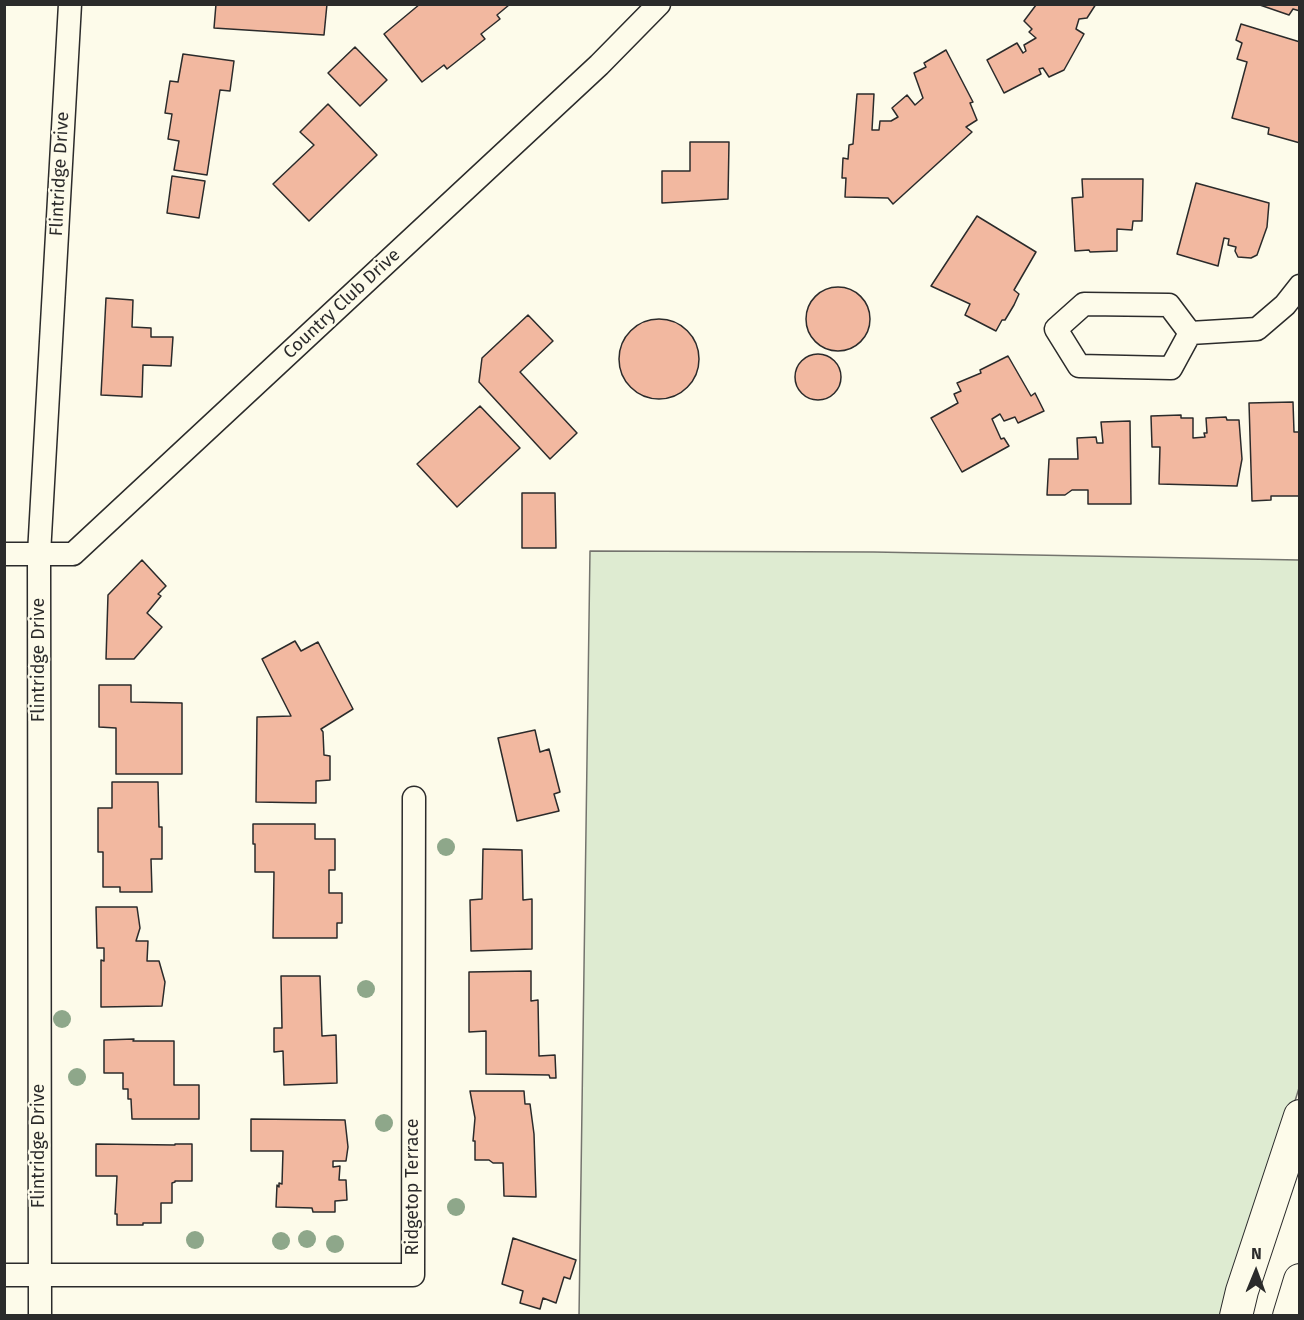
<!DOCTYPE html>
<html>
<head>
<meta charset="utf-8">
<style>
	body { margin:0 }
	#map { position:relative; width:1304px; height:1320px; overflow:hidden; background:#fdfbea; font-family:"Fira Sans",sans-serif }
	canvas { display:block }
	.frame { position:absolute; inset:0; border:6px solid #2b2b2b; pointer-events:none }
	.north { position:absolute; left:1226px; top:1242px; width:60px; height:60px; -webkit-text-stroke:4px #fdfbea; paint-order:stroke; rotate:1deg; font-size:16px; font-weight:700; line-height:24px; text-align:center; color:#2b2b2b }
	.north::after { content:''; display:block; margin:auto; width:21px; height:27px; background:#2b2b2b; clip-path:polygon(50% 0,100% 100%,50% 72%,0 100%) }
</style>
</head>
<body>
<div id="map">
<canvas width="1304" height="1320"></canvas>
<div class="frame"></div>
<div class="north">N</div>
</div>
<script>
const g = document.querySelector('canvas').getContext('2d');
g.lineJoin = 'round';
function fillPath(path, color) {
  g.fillStyle = color;
  g.fill(path, 'evenodd');
}
function strokePath(path, color, width, dash) {
  g.strokeStyle = color;
  g.lineWidth = width;
  g.lineCap = dash ? 'butt' : 'round';
  g.setLineDash(dash || []);
  g.stroke(path);
}
function label(font, color, halo, rows, align = 'center') {
  g.font = font + ' "Fira Sans",sans-serif';
  g.lineWidth = 4.5;
  g.setLineDash([]);
  g.textBaseline = 'middle';
  g.strokeStyle = halo;
  g.fillStyle = color;
  for (const [text, x, y, turn = 0] of rows) {
    g.save();
    g.translate(x, y);
    g.rotate((+turn || 0) * Math.PI / 180);
    g.textAlign = isNaN(turn) ? turn : align;
    if (halo) g.strokeText(text, 0, 0);
    g.fillText(text, 0, 0);
    g.restore();
  }
}
const green = new Path2D(`
	M590,551L874,552L1299,560V1088L1229,1315L579,1316Z`);
fillPath(green, '#deebd1');
strokePath(green, '#74746e', 1.5);
const building = new Path2D(`
	M216,4H327L324,35L214,28Z
	M420,4H509V5L497,15L500,19L481,34L485,39L447,69L444,65L422,82L384,34Z
	M1035,4H1096L1087,18L1079,19L1076,29L1084,34L1064,70L1049,77L1043,68L1039,69L1041,74L1004,93L987,60L1017,43L1023,53L1026,51L1024,45L1036,38L1029,32L1032,29L1024,21L1036,5Z
	M1257,4H1300V11L1293,9L1289,15Z
	M1241,24L1300,42V143L1268,134L1269,128L1232,118L1247,62L1237,59L1242,43L1236,40Z
	M355,47L387,80L360,106L328,73Z
	M946,50L973,102L970,103L977,120L966,127L972,132L893,204L888,198L845,197L846,178H842L843,158L848,159L849,145L853,144L857,94H874L872,130H879L880,121H891L898,117L892,108L907,95L915,105L923,98L914,73L926,67L924,63Z
	M183,54L234,61L230,91L220,90L207,175L174,170L179,141L168,139L172,114L165,113L170,81L178,82Z
	M328,104L377,155L309,221L273,184L314,145L300,132Z
	M690,142H729L728,199L662,203V171H690Z
	M172,176L205,181L199,218L167,213Z
	M1082,179H1143L1142,221H1133L1132,230L1117,229V251L1090,252L1089,250L1075,251L1072,198L1083,197Z
	M1196,183L1269,203L1267,227L1257,255L1251,258L1238,257L1235,251L1236,247L1228,245L1229,239L1224,238L1218,266L1177,254Z
	M977,216L1036,252L1014,290L1019,294L1014,305L1005,320H1002L996,331L965,315L970,304L931,286Z
	M806 319a32 32 0 1 1 64 0a32 32 0 1 1-64 0Z
	M106,298L133,300L132,327L151,328V337H173L171,366L143,365L142,397L101,395Z
	M528,315L553,341L520,372L577,433L550,459L479,382L482,358Z
	M619 359a40 40 0 1 1 80 0a40 40 0 1 1-80 0Z
	M795 377a23 23 0 1 1 46 0a23 23 0 1 1-46 0Z
	M1008,356L1031,396L1035,393L1044,411L1018,423L1015,417L1004,421L1000,414L992,419L1001,439L1004,438L1009,446L962,472L931,418L958,403L954,394L961,391L957,383L981,373L980,370Z
	M1293,402L1294,432H1300V496H1271V500L1252,501L1249,403Z
	M480,406L520,448L457,507L417,464Z
	M1181,415V418H1193V438L1205,437L1204,433H1207L1206,418L1226,417L1227,420H1239L1242,459L1237,486L1159,484L1160,447H1152L1151,416Z
	M1130,421L1131,504H1088V490H1072L1065,495H1047L1049,459H1078L1077,438L1096,437L1097,443H1103L1101,422Z
	M522,493H555L556,548H522Z
	M142,560L166,586L158,594L161,596L147,613L162,627L134,659H106L108,595Z
	M295,641L301,651L318,642L353,709L321,729L323,732L324,755L330,756V780L316,781V803L256,802L257,717L291,716L262,659Z
	M99,685H131V702L182,703V774H116V728L99,727Z
	M535,730L540,752L549,749L560,792L554,794L559,811L517,821L498,738Z
	M112,782H158L159,827H162V859H151L152,892H120V887H103V852H98V808H112Z
	M253,824H315V839H335V870H329V893H342V923H337V938H273L274,872H255V844H253Z
	M483,849L522,850L523,900L532,899V949L471,951L470,900L482,899Z
	M96,907H137L140,928L136,941H148L147,961H159L165,982L162,1006L101,1007V960L104,961V948H97Z
	M531,971V1001L538,1000L539,1056L555,1055L556,1078H550L549,1075L486,1074V1031L469,1032V972Z
	M281,976H320L322,1036L336,1035L337,1083L284,1085L283,1051L274,1052V1028H282Z
	M134,1039L133,1041H174V1085H199V1119H132L131,1099H128V1089H123V1073H104V1040Z
	M470,1091H524L525,1104H530L534,1134L536,1197L504,1196L503,1163H493L489,1160H475V1141H473L475,1118Z
	M251,1119L345,1120L348,1147L346,1161H333V1167L340,1166L339,1180H346L347,1200L335,1201V1212H313L312,1208L276,1207L277,1185L279,1187V1183L282,1184L283,1151H251Z
	M96,1144L175,1145V1144H192V1181H175V1182L172,1183V1203H161V1223H143V1225H117V1214H115L117,1176H96Z
	M513,1238L576,1260L570,1279L564,1277L556,1303L543,1298L540,1309L520,1303L523,1291L502,1284Z`);
fillPath(building, '#f2b8a0');
strokePath(building, '#2b2b2b', 1.5);
const minor = new Path2D(`
	M1084,304L1169,305L1190,333L1171,368L1079,366L1056,329Z
	M1190,333L1257,329L1285,305L1300,286
	M4,554H73L599,65L659,4
	M4,1275H413L414,798
	M40,1316L39,554L70,4`);
const secondary = new Path2D(`
	M1236,1316L1242,1291L1300,1116
	M1289,1316L1300,1280`);
strokePath(minor, '#2b2b2b', 25);
strokePath(secondary, '#2b2b2b', 34);
strokePath(minor, '#fdfbea', 22);
strokePath(secondary, '#fdfbea', 32);
g.fillStyle = '#8ea78a';
for (const [x, y] of [
	[446,847],
	[366,989],
	[62,1019],
	[77,1077],
	[384,1123],
	[456,1207],
	[307,1239],
	[195,1240],
	[281,1241],
	[335,1244]
]) {
  g.beginPath();
  g.arc(x, y, 9, 0, 2 * Math.PI);
  g.fill();
}
label('18px', '#2b2b2b', '#fdfbea', [
	["Flintridge Drive",60,174,-87],
	["Country Club Drive",342,304,-43],
	["Flintridge Drive",39,660,-90],
	["Flintridge Drive",39,1146,-90],
	["Ridgetop Terrace",413,1187,-90]
]);
</script>
</body>
</html>
